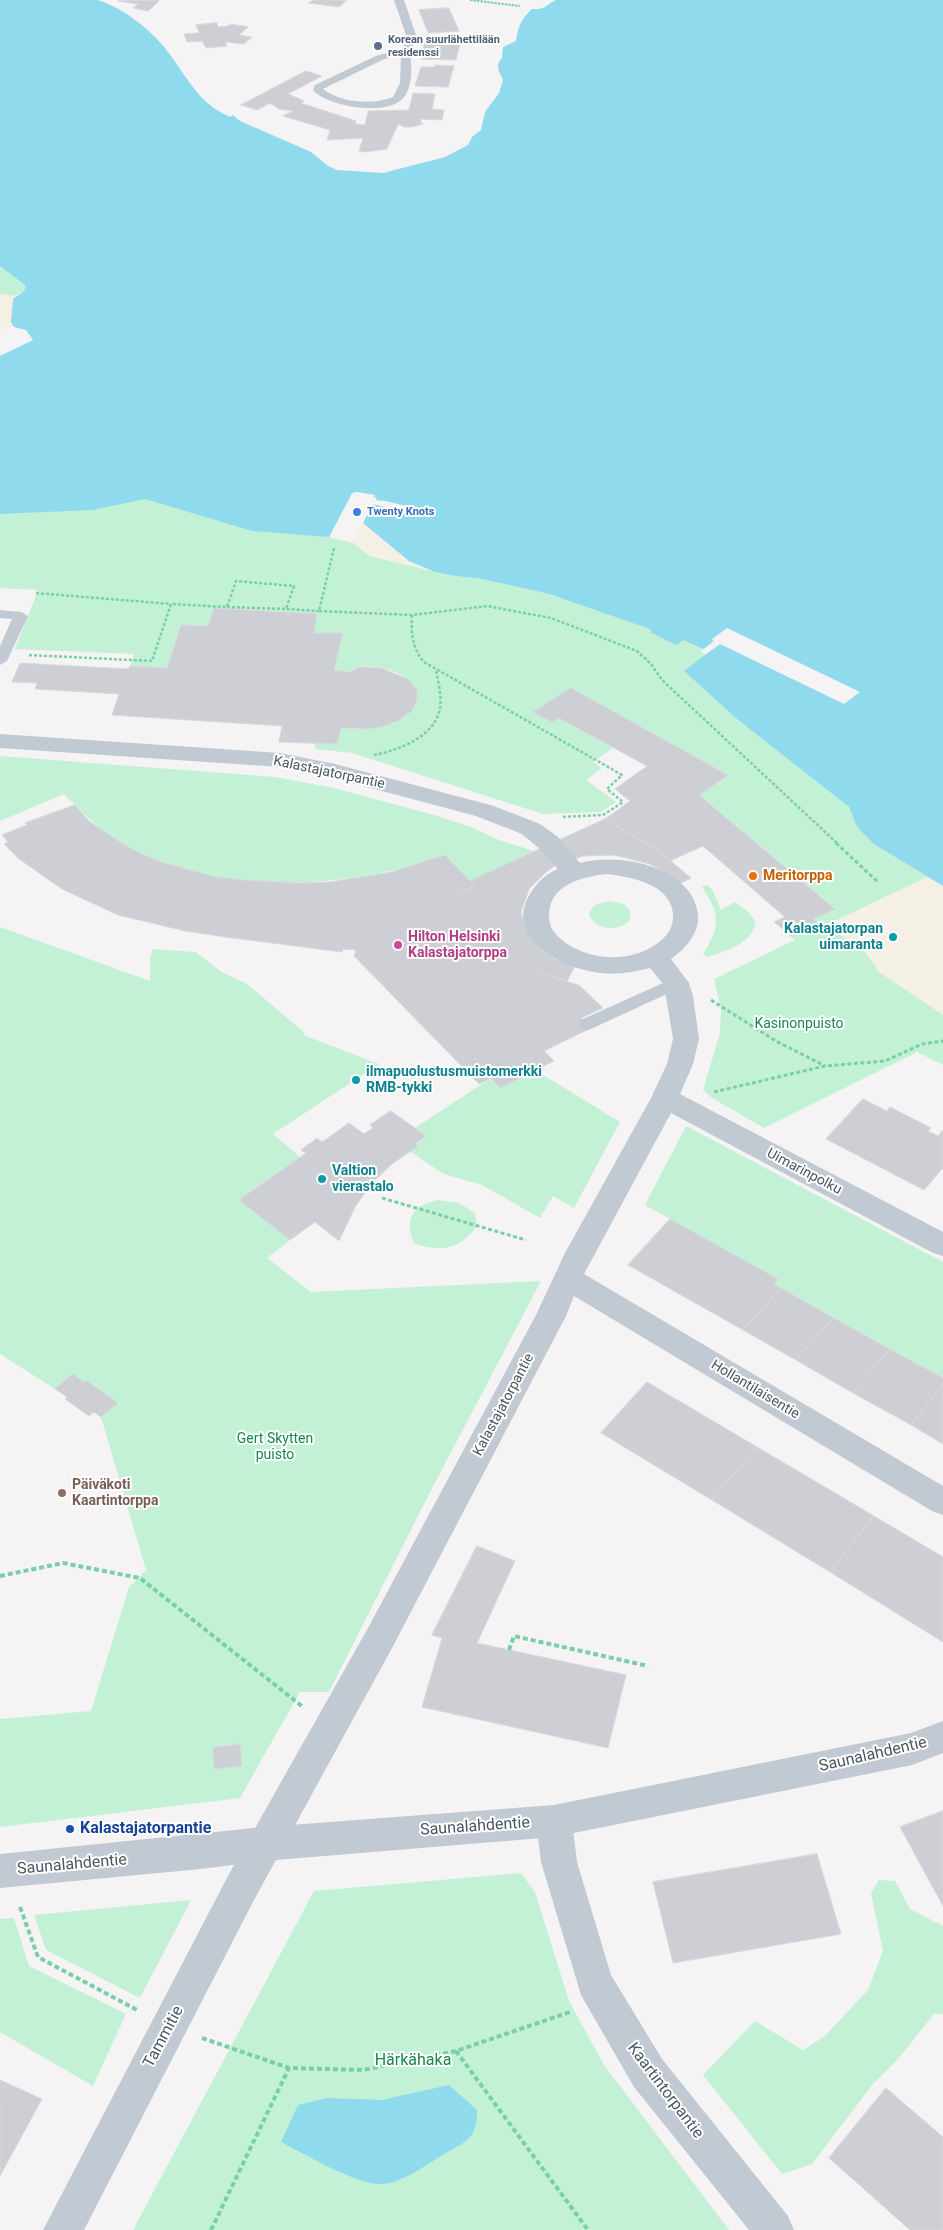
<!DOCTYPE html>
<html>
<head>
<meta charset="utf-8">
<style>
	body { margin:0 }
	canvas { display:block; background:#f5f3f3 }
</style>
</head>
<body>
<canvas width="943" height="2230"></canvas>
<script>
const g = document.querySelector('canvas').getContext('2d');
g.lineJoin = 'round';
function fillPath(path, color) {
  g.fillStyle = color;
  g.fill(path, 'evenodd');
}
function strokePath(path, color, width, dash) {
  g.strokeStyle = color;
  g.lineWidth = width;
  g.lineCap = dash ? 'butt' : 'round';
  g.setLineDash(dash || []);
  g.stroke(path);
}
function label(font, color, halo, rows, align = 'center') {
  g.font = font + ' Roboto,sans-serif';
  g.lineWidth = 4;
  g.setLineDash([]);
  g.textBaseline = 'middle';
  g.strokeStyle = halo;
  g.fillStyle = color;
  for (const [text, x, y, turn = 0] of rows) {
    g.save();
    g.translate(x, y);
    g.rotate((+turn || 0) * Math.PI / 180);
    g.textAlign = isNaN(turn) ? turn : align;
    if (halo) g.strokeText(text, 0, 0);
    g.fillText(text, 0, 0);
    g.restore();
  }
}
fillPath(new Path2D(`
	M0,266L26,286L24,291L15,296L0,294Z
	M229,466L355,494H352L329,537L353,543L363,523L409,561L435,572L455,576L482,579L549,594L683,640L709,653L685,672L737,719L849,807L857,827L943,886V1065L917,1052L764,1128L712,1098L703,1090L720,1033L721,1010L714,979L795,940L792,937L818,924L813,919L835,908L699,795L727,774L571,688L534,712L552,722L559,718L613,748L593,762L602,768L586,780L616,802L601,812L543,814L352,753L315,749V743L337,744L341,728C360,729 380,731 398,721C434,703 413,675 383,668C377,667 366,666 360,667C356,668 353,671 349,671C345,672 338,671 334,670L342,633H314L316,614L214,608L208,626L181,625L167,668L130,666L134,654L15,649L38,590L0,588V491Z
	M0,756L275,777L334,788L434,815L471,827L499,840L534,851L470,881L445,855C346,890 214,898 121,843C99,830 82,812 64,794L0,821Z
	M707,885L712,889L721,910L735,902L748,912L756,922C751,945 727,950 708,957L703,954C721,927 720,914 702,887Z
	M609,901L624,904L630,910V920C619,932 595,931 589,914L594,905Z
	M0,927L150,981V959L153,949L196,952L220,971L247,984L305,1033L303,1035L379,1064L273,1134L300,1157L239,1200L290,1240L267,1258L311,1292L541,1281L426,1500L329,1692H300L240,1798L0,1827V1719L91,1711L129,1587L146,1570L101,1417L117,1403L87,1380L55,1389L0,1354Z
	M535,1070L620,1122L574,1208L553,1196L540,1218L482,1185L444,1174L409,1151L426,1136L415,1128L491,1078L500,1088Z
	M686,1126L943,1262V1378L774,1284L778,1279L645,1205Z
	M437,1200L459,1203L475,1213L477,1226C458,1251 443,1251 415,1244C408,1233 407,1216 419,1207C424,1204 432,1202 437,1200Z
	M521,1873L535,1892L569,2001L604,2065L729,2230H133L314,1891Z
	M879,1880L895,1881L910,1909L943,1926V2014H934L899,2058L873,2084L812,2164L782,2174L703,2075L755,2021L803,2050L825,2036L868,1990L883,1951L871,1893Z
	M191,1900L140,1998L46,1950L34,1915Z
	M14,1918L29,1966L126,2014L93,2086L0,2032V1919Z`), '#c3f1d5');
fillPath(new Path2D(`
	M0,294L15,296L13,299L11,322L14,327L0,330Z
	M363,523L409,561L435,572L369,556L353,543Z
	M929,876L943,886V1015L879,972L862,948L824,926Z`), '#f5f0e5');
fillPath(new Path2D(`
	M0,0H98C127,10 154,32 171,56C190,82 199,103 230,117L233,115L240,121L311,152L328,166L337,170L383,173L445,157L468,145L472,137L481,130L485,112L499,93L503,80C499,71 495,66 502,58L503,47L516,41C518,27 521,19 532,9C547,10 545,5 556,0H943V886L874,844L857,827L849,807L737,719L684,671L709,652L683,640L676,645L652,633L650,629L549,594L482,579L455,576L435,572L409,561L363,523L377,498L374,497L375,495L357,492L352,493L329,537L252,531L145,499L92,510L0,514V356L33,340L26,330L14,327L11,322L13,299L24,291L26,286L0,266Z
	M449,2085L477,2110C477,2139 467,2141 444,2154C426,2165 404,2182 383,2184C358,2186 305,2154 281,2142L298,2105L327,2098L382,2100Z`), '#90daee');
fillPath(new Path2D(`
	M374,500L386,501L433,513L429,517L372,504Z
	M727,628L860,692L844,704L720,644L705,655L701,651L714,641L711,640Z`), '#f5f3f3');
const building = new Path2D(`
	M158,0L159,1L148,11L133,8L138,4L118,1Z
	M313,0H347L339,7L309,3Z
	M449,8L459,31L428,33L419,10Z
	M217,23L218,27L228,26L231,24L248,27L239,35L252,37L244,44L225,42L227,46L206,48L202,41L187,42L184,34L199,33L196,25Z
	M441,39L461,40L456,60L421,59L425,40L441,41Z
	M435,65L454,66L448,87L415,86L421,67H435Z
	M306,71L322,76L288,94L304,101L301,103L356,121L355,124L365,125L368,111L409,110L413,93L435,94L432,109L444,110L442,120L419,119L423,124L412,127H404L398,124L387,149L366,152L359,151L363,138L327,140L330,130L283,116L293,111L279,109L270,103L257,110L241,105Z
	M214,608L317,614L314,633H343L334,670L349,672L360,667L381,668L408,679L417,690V700L412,711L398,721L385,726L369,729L341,728L337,744L279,742L282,726L112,715L119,694L35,689L37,683L12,682L20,663L128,669L130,666L167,668L181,625L208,626Z
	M571,688L728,775L699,795L835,909L813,919L818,924L792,937L774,922L785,917L703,846L670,861L659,851L605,819L630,801L615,789L647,766L559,718L552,722L533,712Z
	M75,805L89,821L121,843L142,854L164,863L216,877L242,880L299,883L330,882L391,872L445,855L475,886L459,893L539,973L579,985L603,1008L581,1018L591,1028L544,1051L554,1061L500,1088L491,1078L479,1084L354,956L356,950L343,949L342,952L225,937L185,931L118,915L62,889L19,859L4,844L8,842L2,835L27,825L25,823Z
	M605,819L659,851L691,878L679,884L666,873L650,864L614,855L583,856L556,865L545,873L529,889L521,912L524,925L531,937L541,949L555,959L575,966L567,981L539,973L459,893L475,886L470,881Z
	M863,1099L887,1111L890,1107L931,1128L928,1131L938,1136L943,1130V1168L924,1190L826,1139Z
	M391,1111L426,1136L415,1144L418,1146L392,1164L371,1184L355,1207L339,1241L315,1222L290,1240L239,1200L306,1153L301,1150L317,1138L322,1142L349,1123L364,1134L373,1128L370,1125Z
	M670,1219L778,1279L774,1284L781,1288L743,1330L628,1265Z
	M781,1288L834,1318L796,1360L743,1330Z
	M834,1318L890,1349L853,1393L796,1360Z
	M890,1349L943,1378V1385L911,1425L853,1393Z
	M73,1374L84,1382L86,1380L118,1403L101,1417L94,1412L89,1416L65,1399L67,1397L55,1389Z
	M647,1382L757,1447L712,1500L601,1433Z
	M943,1385V1444L911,1425Z
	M757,1447L874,1516L830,1572L712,1500Z
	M874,1516L943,1557V1642L830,1572Z
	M477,1546L515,1561L477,1643L626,1675L608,1748L422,1707L442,1638L432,1635Z
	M240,1744L242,1766L214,1769L213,1748Z
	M943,1811V1906L900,1827Z
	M817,1854L841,1934L673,1963L653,1882Z
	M0,2080L42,2099L0,2176Z
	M886,2088L943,2137V2230H910L829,2158Z`);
fillPath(building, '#cdcfd5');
strokePath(building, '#d7d9de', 1);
strokePath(new Path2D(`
	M470,0L520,6`), '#7ad0a6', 2, [2.5, 1]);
strokePath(new Path2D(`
	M334,548L319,611L412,615L487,606L551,618L637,651L651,664L662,680L838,844
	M36,593L171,604
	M227,607L286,609
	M412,615C411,633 412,648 424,662L622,775L607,789L623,802L603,815L562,817
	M29,655L152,661L171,604L227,607L236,581L294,586L286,609L319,611
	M374,755C399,750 435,737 440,708C442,696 438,682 436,670`), '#7ad0a6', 2.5, [3, 2]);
strokePath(new Path2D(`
	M836,843L879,883
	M711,1000L776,1041L825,1066
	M714,1092L825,1066L885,1061L922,1044L943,1041
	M382,1198L526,1240`), '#7ad0a6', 3, [4, 2.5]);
strokePath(new Path2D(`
	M0,1576L63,1563L140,1578L303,1707
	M509,1650L514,1636L648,1666
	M20,1907L38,1957L139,2011
	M202,2038L289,2068L363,2070L456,2051L570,2012
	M456,2051L588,2230
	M211,2230L289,2068`), '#7ad0a6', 4, [5, 3]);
fillPath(new Path2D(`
	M394,0H404L417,38C416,43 411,47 410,52C410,55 411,60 411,63C412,74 411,88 404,97C390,117 327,107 313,90L315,85L376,56L402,49L407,38ZM401,55L400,83L393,97C374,105 340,103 323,89L382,60Z
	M0,610L21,612L28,616L7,661L0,665V646L12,619L0,618Z
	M676,977L682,979L684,983L682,987L593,1028L587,1030L581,1028L579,1024L581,1020Z`), '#c1cad2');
fillPath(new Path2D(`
	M0,734L280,753L335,764L494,806L540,824L558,837L580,863C619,852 692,866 698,914C700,933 685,949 671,959L689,983L693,996L699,1039L693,1064L680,1094L943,1232V1256L933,1253L671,1113L584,1274L943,1486V1515L932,1511L574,1296L566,1316L392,1648L254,1900L84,2230H43L228,1876L368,1628L536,1315L565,1253L651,1098L667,1064L673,1039L664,985L650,968C634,972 618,975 601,973C566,970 502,939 530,894C537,883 545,874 558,869L540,849L522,834L476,816L333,778L280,767L0,748ZM606,874C631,877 669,883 673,913C674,928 667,937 655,945C626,965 577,960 554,932C550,927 549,920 549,914C550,884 583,877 606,874Z
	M554,1805L567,1809L572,1821L577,1862L611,1975L662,2059L788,2216L794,2230H749L634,2087L581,1995L541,1862L536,1821L541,1809Z`), '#c1cad2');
fillPath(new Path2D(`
	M943,1721V1753L912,1765L554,1837L264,1861L201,1869L0,1888V1854L264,1827L554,1805L911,1733Z`), '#c1cad2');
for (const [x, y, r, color] of [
	[378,46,5,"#5c6f8a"],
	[357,512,5,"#3f7fe0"],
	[753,876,5,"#e8710a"],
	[893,937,5,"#0f9aa8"],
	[398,945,5,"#d1479c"],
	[356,1080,5,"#0f9aa8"],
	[322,1179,5,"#0f9aa8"],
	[62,1493,5,"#8d6e63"],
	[70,1829,5,"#1a4fb4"]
]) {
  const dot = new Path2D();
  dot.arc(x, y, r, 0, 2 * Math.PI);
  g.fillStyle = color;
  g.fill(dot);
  strokePath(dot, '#fff', 2);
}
label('bold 11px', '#4e5e75', '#fff', [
	["Korean suurlähettilään",388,40],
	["residenssi",388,53]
], 'left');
label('bold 11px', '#366cbe', '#fff', [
	["Twenty Knots",367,512]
], 'left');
label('14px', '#4a5661', '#fff', [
	["Kalastajatorpantie",329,773,12],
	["Uimarinpolku",804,1172,28],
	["Hollantilaisentie",755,1390,31],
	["Kalastajatorpantie",504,1405,-62]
]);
label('bold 14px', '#c56008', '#fff', [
	["Meritorppa",763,876]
], 'left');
label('bold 14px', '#0d838f', '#fff', [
	["Kalastajatorpan",883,929,"right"],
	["uimaranta",883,945,"right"],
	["ilmapuolustusmuistomerkki",366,1072],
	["RMB-tykki",366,1088],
	["Valtion",332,1171],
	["vierastalo",332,1187]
], 'left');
label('bold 14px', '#b23c85', '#fff', [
	["Hilton Helsinki",408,937],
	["Kalastajatorppa",408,953]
], 'left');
label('14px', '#17864f', '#fff', [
	["Kasinonpuisto",799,1024],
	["Gert Skytten",275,1439],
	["puisto",275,1455]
]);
label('bold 14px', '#785e54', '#fff', [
	["Päiväkoti",72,1485],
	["Kaartintorppa",72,1501]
], 'left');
label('16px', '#4a5661', '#fff', [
	["Saunalahdentie",873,1755,-13],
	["Saunalahdentie",475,1827,-4],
	["Saunalahdentie",72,1865,-5],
	["Tammitie",164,2037,-62],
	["Kaartintorpantie",665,2091,53]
]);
label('bold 16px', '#164399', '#fff', [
	["Kalastajatorpantie",80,1829]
], 'left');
label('16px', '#17864f', '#fff', [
	["Härkähaka",413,2061]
]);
</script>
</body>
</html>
